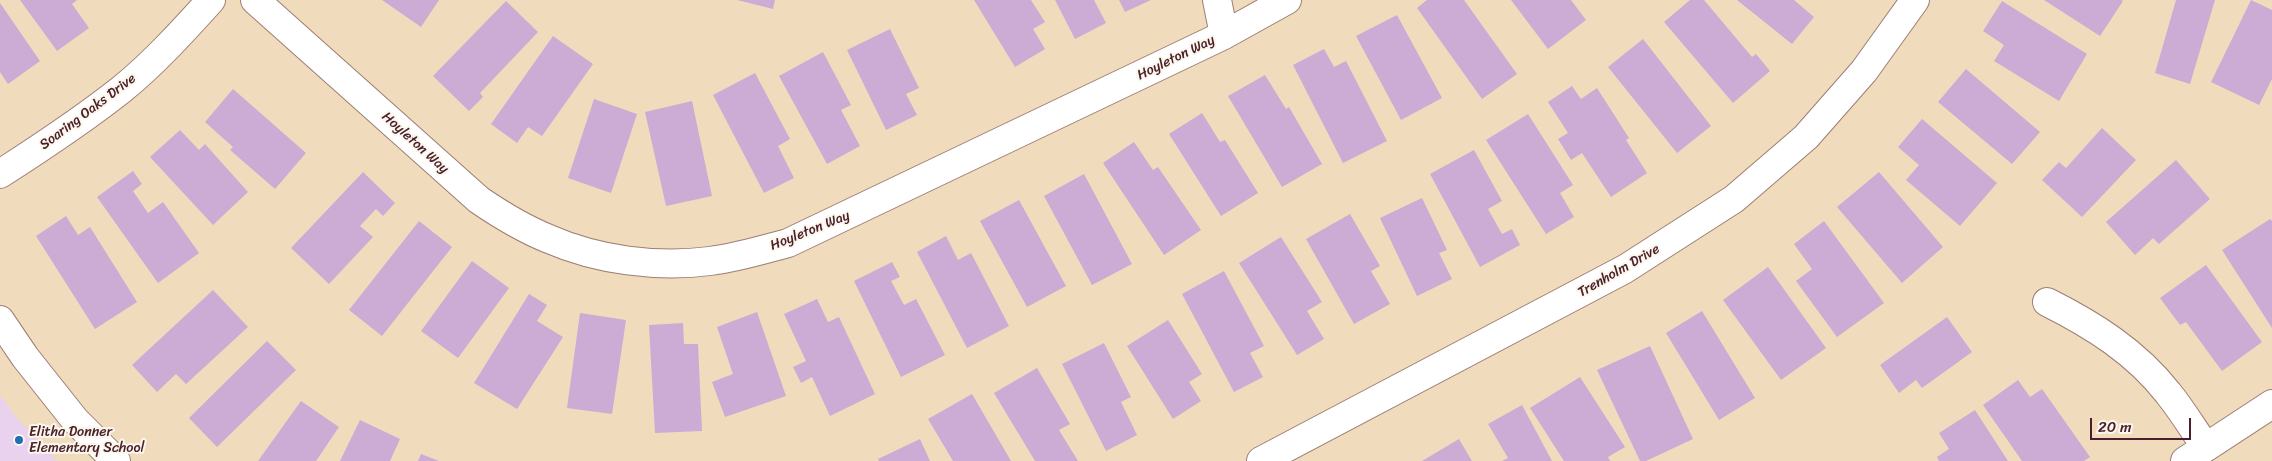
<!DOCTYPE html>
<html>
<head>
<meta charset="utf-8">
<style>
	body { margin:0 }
	#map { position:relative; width:2272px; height:461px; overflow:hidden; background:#f0dcbc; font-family:Sriracha,sans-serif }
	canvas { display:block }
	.scale { position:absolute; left:2090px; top:418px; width:101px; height:22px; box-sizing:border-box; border:2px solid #4a1f2b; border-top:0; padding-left:6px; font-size:15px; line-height:18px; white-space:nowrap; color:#4a1f2b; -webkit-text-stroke:4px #fbf7ec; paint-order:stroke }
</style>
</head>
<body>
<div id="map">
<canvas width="2272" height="461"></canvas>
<div class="scale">20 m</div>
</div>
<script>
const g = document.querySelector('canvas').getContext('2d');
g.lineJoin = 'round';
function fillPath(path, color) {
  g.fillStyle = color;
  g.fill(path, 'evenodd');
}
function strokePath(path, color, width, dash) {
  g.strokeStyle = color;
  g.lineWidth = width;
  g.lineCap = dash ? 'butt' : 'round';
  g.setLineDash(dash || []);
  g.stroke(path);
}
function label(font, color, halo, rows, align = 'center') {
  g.font = font + ' Sriracha,sans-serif';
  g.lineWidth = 4;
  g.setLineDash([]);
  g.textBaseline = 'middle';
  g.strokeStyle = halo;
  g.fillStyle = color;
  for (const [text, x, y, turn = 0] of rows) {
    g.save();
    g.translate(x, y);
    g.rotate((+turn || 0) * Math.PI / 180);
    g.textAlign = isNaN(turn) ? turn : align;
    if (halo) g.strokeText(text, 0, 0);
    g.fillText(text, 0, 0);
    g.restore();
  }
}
fillPath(new Path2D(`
	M0,395L17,418L57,461H0Z`), '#e8d2ee');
fillPath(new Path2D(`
	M20,0H77L72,4L89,28L57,51Z
	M382,0H439L421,27Z
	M737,0H775L773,9Z
	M974,0H1031L1045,22L1033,29L1045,49L1015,67Z
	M1055,0H1094L1106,23L1075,39Z
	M1119,0H1151L1125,12Z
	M1427,0H1464L1517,74L1482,99L1417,8Z
	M1511,0H1571L1586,20L1548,49Z
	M1690,0H1704L1752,57L1756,54L1770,71L1733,103L1664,22Z
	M1737,0H1794L1814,17L1792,44Z
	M2044,0H2121L2123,1L2100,36Z
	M2176,0H2215L2190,84L2155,73Z
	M2251,0L2272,10V79L2259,105L2211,82Z
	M506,1L538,32L480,93L483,97L469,111L433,76Z
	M2002,1L2087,54L2059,101L1994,61L2004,45L1983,31Z
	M0,3L40,61L8,84L0,72Z
	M1397,15L1442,98L1401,120L1356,36Z
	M890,29L919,88L906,94L917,115L886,130L847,50Z
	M553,36L593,64L542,136L528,127L517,143L491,124Z
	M1643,39L1711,126L1677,153L1608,67Z
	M1324,49L1334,67L1346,61L1387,141L1343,163L1293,65Z
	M823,52L851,105L841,110L860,146L827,164L779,76Z
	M1966,69L2040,132L2012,164L1938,102Z
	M755,73L790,139L778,146L794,178L764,193L713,95Z
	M1265,75L1286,109L1289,107L1322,164L1282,187L1228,96Z
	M1572,86L1581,99L1597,88L1629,138L1626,140L1647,173L1611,197L1582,153L1571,160L1558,139L1568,133L1548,102Z
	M233,89L306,153L275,189L230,150L233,147L205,122Z
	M594,99L637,114L611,193L568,178Z
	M692,101L712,196L666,206L645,112Z
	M1202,113L1220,142L1225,140L1258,193L1221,216L1169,134Z
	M1528,114L1573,185L1560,193L1574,217L1546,234L1486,140Z
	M1922,119L1997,183L1960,226L1906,180L1919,165L1898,147Z
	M2102,128L2136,160L2082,217L2042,180L2059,162L2066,168Z
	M180,130L199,150L205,144L248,192L213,225L150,157Z
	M1134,142L1153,170L1158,167L1201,230L1164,255L1103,163Z
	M1474,150L1502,201L1488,209L1502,234L1512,229L1520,245L1480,267L1430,174Z
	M2176,160L2210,199L2159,244L2153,238L2135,255L2106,222Z
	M133,171L142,184L133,191L148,213L163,202L199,253L158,283L97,197Z
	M363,172L395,203L383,216L376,209L360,226L373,237L329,284L291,248Z
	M1879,172L1943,247L1902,283L1837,207Z
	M1084,174L1132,264L1092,285L1044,196Z
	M1422,198L1447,250L1439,253L1452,279L1417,296L1380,218Z
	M1019,200L1066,286L1027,307L980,221Z
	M1350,214L1380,266L1371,271L1390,304L1354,324L1306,239Z
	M66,216L78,235L90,227L137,302L95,329L36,236Z
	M2270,219L2272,221V328L2222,250Z
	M419,221L452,247L382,336L349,310Z
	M1824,221L1884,303L1837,337L1796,281L1812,269L1794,244Z
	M946,236L958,260L971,253L1009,326L967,348L917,252Z
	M1281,237L1322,302L1307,311L1324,339L1297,355L1239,263Z
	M472,261L509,288L458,358L421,331Z
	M892,262L900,277L891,281L904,305L916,299L945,355L901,377L854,281Z
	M2206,265L2262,342L2222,371L2186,322L2180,325L2160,298Z
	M1768,267L1826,348L1781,380L1723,300Z
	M1224,271L1264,346L1250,353L1263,377L1234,392L1182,294Z
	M213,290L248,327L186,384L176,374L157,392L132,365Z
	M529,294L547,305L537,321L563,337L517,409L474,383Z
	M817,299L828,322L839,317L875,394L830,416L812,377L801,383L793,367L806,361L784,314Z
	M1702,311L1755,398L1719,420L1666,333Z
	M757,312L786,396L725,417L712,382L733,374L717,327Z
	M580,313L626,320L612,414L567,408Z
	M1947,317L1972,352L1922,388L1916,380L1899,393L1880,365Z
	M1168,320L1202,374L1189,382L1201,401L1173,419L1127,346Z
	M683,323L684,344H698L702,431L655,433L649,325Z
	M267,341L296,370L217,447L189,418Z
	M1104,343L1131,397L1121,402L1137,435L1106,451L1062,364Z
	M1650,346L1693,439L1646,461H1640L1597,370Z
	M1037,368L1070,424L1059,430L1078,461H1035L994,393Z
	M1580,377L1625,447L1608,457L1610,461H1564L1530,408Z
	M2018,380L2030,397L2042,389L2090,457L2084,461H2022L1983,405Z
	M972,394L1011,461H953L928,419Z
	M301,401L339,427L316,461H258Z
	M1522,405L1552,461H1502L1508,458L1488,424Z
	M1975,410L2008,461H1939L1937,457L1949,449L1939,433Z
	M360,420L400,439L390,461H340Z
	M920,439L930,461H879L878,459Z
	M1459,439L1472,461H1422Z
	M421,454L439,461H418Z`), '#ccabd5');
const street = new Path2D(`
	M255,0L479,200C501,215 524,229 549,239C597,260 657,268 710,261C736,258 762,250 788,243L1224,35L1287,0
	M1217,0L1224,35
	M2047,302C2093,325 2136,352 2168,393C2182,410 2193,429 2206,447
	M2185,461L2272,404`);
const secondary = new Path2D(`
	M0,174C42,147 83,120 122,89C154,63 183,31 211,0
	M0,320L25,357L75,420L116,461
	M1261,461L1625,269L1734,199L1806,137L1864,71L1915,0`);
strokePath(street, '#9d7e74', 30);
strokePath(secondary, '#9d7e74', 30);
strokePath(street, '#fff', 28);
strokePath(secondary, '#fff', 28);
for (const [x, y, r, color] of [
	[19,440,5,"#1f6fb2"]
]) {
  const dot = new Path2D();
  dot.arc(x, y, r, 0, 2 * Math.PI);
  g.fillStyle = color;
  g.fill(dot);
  strokePath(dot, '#fbf7ec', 2);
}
label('14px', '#4a1f2b', '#fbf7ec', [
	["Hoyleton Way",1176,58,-26],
	["Soaring Oaks Drive",88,112,-37],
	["Hoyleton Way",415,143,42],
	["Hoyleton Way",810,231,-22],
	["Trenholm Drive",1619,271,-30]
]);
label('14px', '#4a1f2b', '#fbf7ec', [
	["Elitha Donner",29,432],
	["Elementary School",29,448]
], 'left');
</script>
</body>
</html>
